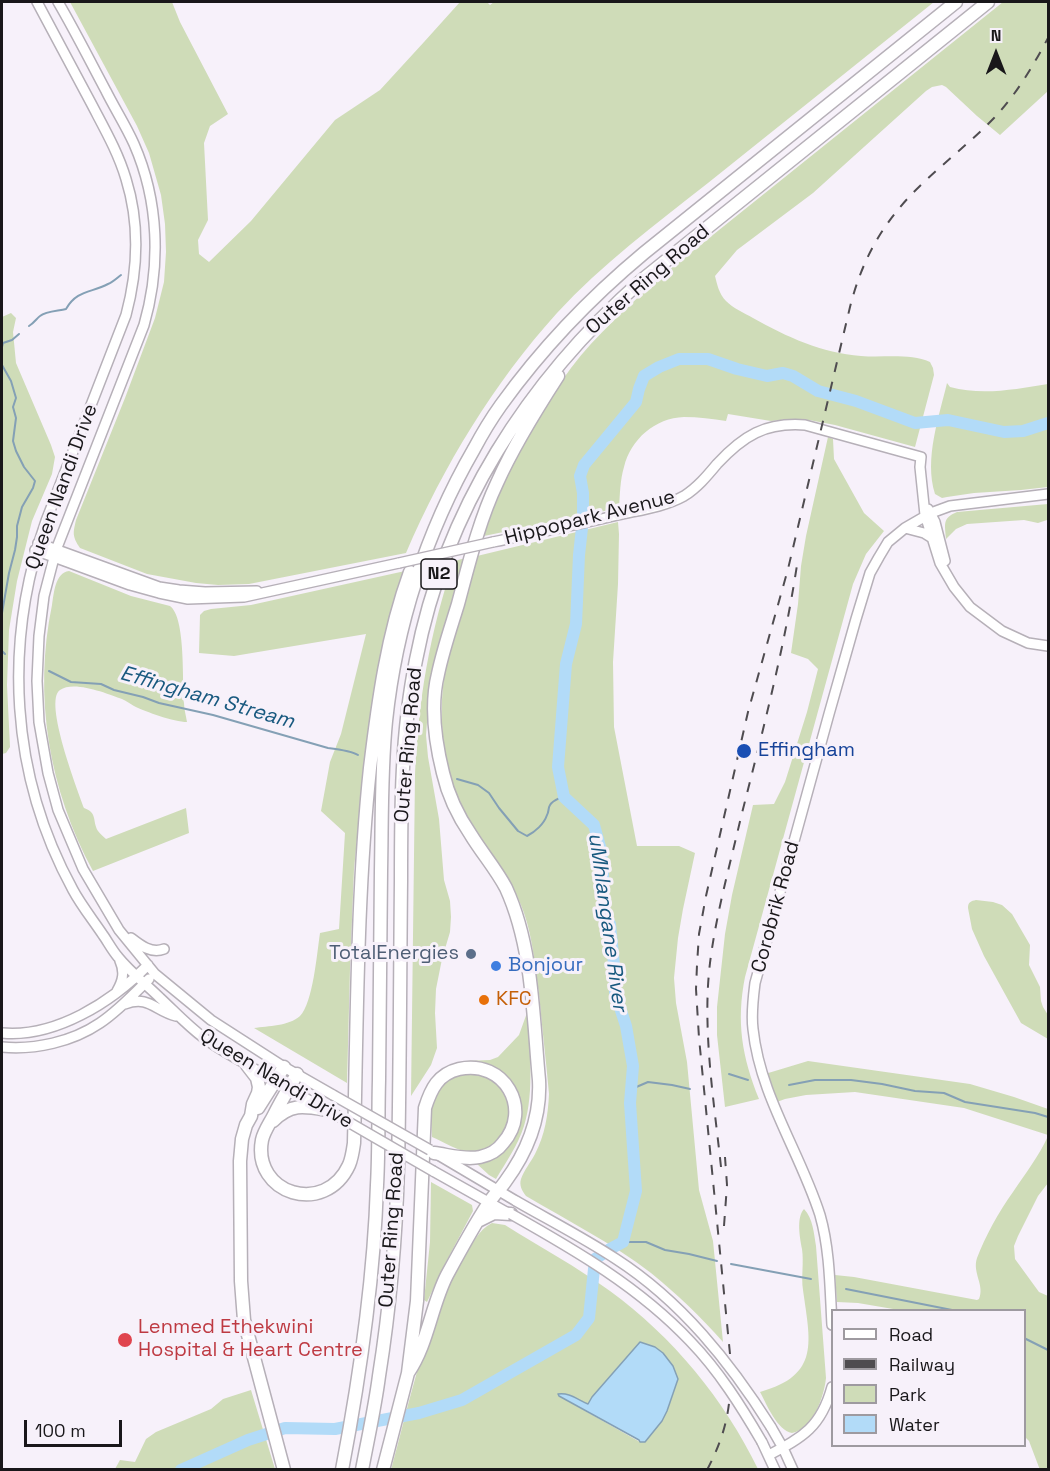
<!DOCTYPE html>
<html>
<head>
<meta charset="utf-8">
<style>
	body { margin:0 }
	#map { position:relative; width:1050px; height:1471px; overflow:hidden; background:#f7f1fa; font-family:"Space Grotesk",sans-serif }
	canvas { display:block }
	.frame { position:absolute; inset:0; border:3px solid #19171a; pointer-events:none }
	.legend { position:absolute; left:831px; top:1309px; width:195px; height:138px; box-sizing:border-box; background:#f7f1fa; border:2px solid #9e9aa0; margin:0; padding:8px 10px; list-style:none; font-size:18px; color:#19171a }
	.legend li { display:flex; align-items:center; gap:12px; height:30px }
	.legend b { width:30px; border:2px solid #9e9aa0 }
	.north { position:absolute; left:966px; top:24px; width:60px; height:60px; -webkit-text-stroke:4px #f7f1fa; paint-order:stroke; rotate:0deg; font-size:16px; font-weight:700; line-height:24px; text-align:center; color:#19171a }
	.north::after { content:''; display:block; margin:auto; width:21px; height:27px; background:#19171a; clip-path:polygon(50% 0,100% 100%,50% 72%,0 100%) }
	.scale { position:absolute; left:24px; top:1420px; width:98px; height:27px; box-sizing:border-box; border:3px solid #19171a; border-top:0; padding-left:8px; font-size:18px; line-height:21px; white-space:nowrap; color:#19171a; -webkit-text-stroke:4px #f7f1fa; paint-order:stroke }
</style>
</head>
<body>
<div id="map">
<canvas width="1050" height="1471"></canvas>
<div class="frame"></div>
<ul class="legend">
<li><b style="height:8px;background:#fff"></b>Road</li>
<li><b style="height:8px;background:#4f4c50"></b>Railway</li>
<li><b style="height:16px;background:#cfdcb8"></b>Park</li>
<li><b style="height:16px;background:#b2dbf8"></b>Water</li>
</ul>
<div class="north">N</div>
<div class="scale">100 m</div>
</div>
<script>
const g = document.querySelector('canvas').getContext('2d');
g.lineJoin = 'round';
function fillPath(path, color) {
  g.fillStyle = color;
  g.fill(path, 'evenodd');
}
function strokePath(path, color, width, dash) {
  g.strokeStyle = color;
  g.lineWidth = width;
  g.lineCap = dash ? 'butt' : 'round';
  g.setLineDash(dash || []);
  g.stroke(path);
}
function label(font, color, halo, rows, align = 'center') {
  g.font = font + ' "Space Grotesk",sans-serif';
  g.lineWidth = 6;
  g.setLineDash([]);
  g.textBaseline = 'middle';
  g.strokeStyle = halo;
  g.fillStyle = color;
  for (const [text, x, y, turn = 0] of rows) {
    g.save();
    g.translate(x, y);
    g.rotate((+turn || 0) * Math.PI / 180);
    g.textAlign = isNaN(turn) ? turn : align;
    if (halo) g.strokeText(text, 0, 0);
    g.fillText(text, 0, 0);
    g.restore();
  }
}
fillPath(new Path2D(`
	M70,2H172L180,22L228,114L210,126L204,143L208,220L198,240L199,254L209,262L251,221L335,120L380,90L424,42L460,2H487L490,5L494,2H934C859,62 784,122 708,183C656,224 602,264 557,313C493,384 444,465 406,553L249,584L218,585L196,583L147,574L80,548C72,536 73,533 76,520L125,398L155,318L164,282L166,252L165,224L161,195L149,153L137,126Z
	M1003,2H1048V91L1000,135L977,116L946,87L942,85L932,87L926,91L813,193L737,250L715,276C717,284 719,294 726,301C733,308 744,313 753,318C787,337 822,353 861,356C883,358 910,353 930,362L933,368L934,375L915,447L835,425L809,420L790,419L771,421L728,414L726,421C713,419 698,417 684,417C655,418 631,439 624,467C620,480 620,495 619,508L484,536C503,478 534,418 571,368C596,335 628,307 658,279Z
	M11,313L16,318L13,332L16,363L51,445L55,457L52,474L32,521L17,581L9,630L7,685L10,747L6,753L2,754V317Z
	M947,383L950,387C983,396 1016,389 1048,384V487L1021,490L974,493L947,497L942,498L935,494C924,459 939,417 947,383Z
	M828,437L833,439L834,459L864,513L884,531L866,554L853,584L745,977C736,1022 742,1057 759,1099L725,1107L717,1035V1007L725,934L732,895L753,805L774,804L785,782L807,712L818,669L808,659L791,653L798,604L801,566L806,536Z
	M1048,504V515L1047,520L1038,523L1024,520L967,524L956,529L946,539C945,524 942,518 957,512Z
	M618,522L619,534L618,584L613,662L614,727L637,846H679L695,853L683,909L678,938L674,978L676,1003L687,1062L699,1190L713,1241L723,1342C701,1317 677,1294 651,1273C612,1243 568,1221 526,1196C522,1191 519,1185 521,1179C524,1170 531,1162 535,1154C545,1135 548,1115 549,1094C546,1060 542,1027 539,994C535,967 533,939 524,913C517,893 506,874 494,857C490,851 484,845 480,839C445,787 435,726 446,665L477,556Z
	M466,558L430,684L426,735L428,757L439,819L444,880L450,901L451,917L450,932L442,959L436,989L435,1013L437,1048L431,1065L411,1096L415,775C418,701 430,631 454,561Z
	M69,571L131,596L170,606C186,618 182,682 184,703C184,709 186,716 187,722C174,722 146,712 134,706C130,704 127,701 122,699C108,694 74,680 60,690C43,701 78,791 84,808C98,813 92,821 98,831C100,834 103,836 106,839L186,808L189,833L93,871C49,790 33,696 52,605C54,593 55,573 69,571Z
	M405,571L367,748L360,809L354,869L350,969L347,1083L254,1028C268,1026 289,1026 300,1016C313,1003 317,953 320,933L339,929L345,833L321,811L330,762L341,734L366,634L234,656L199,653L200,615L204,611L211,609L251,605Z
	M976,900L993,902L1002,905L1012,914L1030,945L1029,965L1040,987L1041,1001L1043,1007L1048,1015V1039L1021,1023L984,956L972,929L968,908C968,902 971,901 976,900Z
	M528,1010C529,1046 535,1092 524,1126C518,1145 506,1162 496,1179L489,1175L477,1164C509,1158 531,1127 518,1095C516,1088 511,1080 505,1076C498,1071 467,1067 456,1065L465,1061L490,1060L498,1057L519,1035Z
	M808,1061L970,1084L1014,1097L1048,1109V1135L964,1108L855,1092L806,1095L785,1099L777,1102L765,1074Z
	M464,1074C528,1073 518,1152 470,1152C459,1152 442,1141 432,1137C430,1108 430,1082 464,1074Z
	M1048,1136V1183L1038,1196L1018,1236L1014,1246L1015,1259L1039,1292L1048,1296V1469L1040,1470L1029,1441L1025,1437L1024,1310H899L858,1303L837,1302L835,1275L854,1277L977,1300L979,1299C985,1285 972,1273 977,1258C985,1237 999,1211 1013,1192C1025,1174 1039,1156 1048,1136Z
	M431,1182L472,1205L473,1211L446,1262L427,1302L424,1300L430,1242Z
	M804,1209C813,1218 814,1234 816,1246L826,1378C824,1397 813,1429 792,1433C777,1430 767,1405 760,1392C821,1375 810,1341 803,1290C801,1277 804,1263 802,1249C800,1238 796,1218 804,1209Z
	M492,1223L505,1225C540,1247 577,1267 610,1291C673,1337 724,1399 758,1469L391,1470C408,1408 421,1344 448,1286C452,1276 459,1267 464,1258C472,1245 478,1230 492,1223ZM640,1342L655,1347L663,1353L675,1388L667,1411L662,1421L640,1442L559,1396L558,1394H568L588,1404L592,1397Z
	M251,1390L275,1469H115L120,1460L135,1462L146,1439L156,1432L211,1409L223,1399Z`), '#cfdcb8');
const water = new Path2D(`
	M640,1342L655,1347L663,1353L673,1366L678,1379L667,1411L662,1421L645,1442H640L639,1440L559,1396L558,1394C569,1392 578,1400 588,1404L592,1397Z`);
fillPath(water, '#b2dbf8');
strokePath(water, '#84a0b5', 1.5);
strokePath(new Path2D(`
	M29,326C34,323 37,318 40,316C46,311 58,311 66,309C77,290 91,293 108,284C113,282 117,278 121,275
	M2,347L3,343L12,340L19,334
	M2,365L11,381L16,398L13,407L16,418L13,441L16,451L24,467L35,481L33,488L22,507L17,526V537L15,550L9,573L2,613
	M2,651L5,654
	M49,671L71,682L101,684L114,690L143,697L159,703L213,715L328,748C336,749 352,751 358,755
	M457,779L478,785L489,793L499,808L518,831L527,836C535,832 544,824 547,815C549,812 548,808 550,805C552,801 558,799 562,797L571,803
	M729,1074L748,1080
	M789,1085L815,1080H851L882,1084L915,1091L944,1093L965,1102L1035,1113L1048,1117
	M630,1099L634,1088L648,1082L672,1085L690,1089
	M623,1242H646L665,1250L689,1254L717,1261
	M731,1264L811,1279
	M846,1289L952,1310
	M1024,1338L1048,1350`), '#84a0b5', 2);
strokePath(new Path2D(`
	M181,1470L248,1440L285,1428L335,1429L419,1413L462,1400L576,1335L589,1318L595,1259L610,1249L623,1242L636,1191L630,1103L633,1066L626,1026L615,992V975L610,924L603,911V875L601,850L594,825L564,797L558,767L566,664L576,624L579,555L583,519V493L580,476L584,465L636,402L639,389L644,376L659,367L679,359H708L737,369L767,376L783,373L793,376L818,391L856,401L915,423L948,420L1004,432L1023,431L1048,423`), '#b2dbf8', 12);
const secondary = new Path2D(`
	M37,2C55,36 73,69 91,103C104,128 118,152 126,179C140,224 138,270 126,315L46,521C3,643 10,775 73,890C81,905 93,920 103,935C108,942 112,950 118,957C130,972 147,985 160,998C175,1012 188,1026 204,1038C217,1048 232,1056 246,1064C271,1079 296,1093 321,1107
	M58,2C75,31 90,61 106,91C115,109 126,126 134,144C159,201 161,266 144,325L56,550L44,596L39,636L37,681L39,722L48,773L58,810L83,869L119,930L155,974L211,1020L284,1067L333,1095
	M928,509L935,522L945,561
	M905,528L924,533L932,538
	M493,542C535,533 577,525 618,515C640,510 664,507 684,496C697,488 707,476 717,464C743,436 765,422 805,425L921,457L920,467L925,515L940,563L954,587L970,607L1002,631L1028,643L1048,646
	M38,543L159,587L179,590L205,592L257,591
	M35,550L130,585L159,593L188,599L244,597L399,563
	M131,938C140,945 151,954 164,949
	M117,991C123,981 125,972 120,961
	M125,1004C149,995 155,1011 176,1016
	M2,1033C55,1038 112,1002 148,965
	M2,1047C35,1050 72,1042 100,1023C118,1011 133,995 149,979
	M440,1156L516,1201
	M433,1171L506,1212
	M832,1325C830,1289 830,1250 820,1215C800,1152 760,1096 753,1029C751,1014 753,999 755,983L829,714L856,619L870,573L879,557L888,542L905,528L931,513L950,506L1048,494
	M771,1427L783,1448L793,1470
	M762,1442L775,1470
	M769,1455C803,1437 821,1427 832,1387`);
const highway = new Path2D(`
	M247,1065L257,1078L259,1087L258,1093L253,1104L251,1116L246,1125L242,1139L240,1161L241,1281L244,1320L284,1470
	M297,1074C289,1088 281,1101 274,1115C270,1123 264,1131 262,1140C252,1194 325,1217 349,1165C352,1158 353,1150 354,1143C357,1018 357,892 370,768C378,702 387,635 410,572
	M258,1108L284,1067
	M273,1121C291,1103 304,1106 327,1110
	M478,1221L494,1213L511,1214
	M408,1373C428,1344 431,1306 447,1275C460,1251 473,1227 488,1204C493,1196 500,1189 505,1182C528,1151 541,1118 539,1080C533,1017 533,947 506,888C496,869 482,853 471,835C458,816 448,795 443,773C435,741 430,706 438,674C443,650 451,627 458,604C469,563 479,521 497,483C514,445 536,410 558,376
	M342,1470C360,1376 374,1280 377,1185C379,1150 378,1115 379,1080C380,1010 380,941 381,871C382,821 381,771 386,721C396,626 426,532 474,449C482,434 491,419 501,405C542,348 590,298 644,253L956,2
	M362,1470C368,1438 375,1407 379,1376C390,1307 396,1237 398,1167C400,1072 400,977 401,881C401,807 401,733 416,660C445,509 528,381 642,280L988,2
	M383,1470L408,1373L417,1301L425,1108C431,1089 438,1074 459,1069C504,1059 533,1109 503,1143C498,1150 489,1155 480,1157C465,1160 449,1155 434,1153`);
strokePath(secondary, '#b6b0b8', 12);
strokePath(highway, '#b6b0b8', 15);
strokePath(secondary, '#fff', 9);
strokePath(highway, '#fff', 12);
strokePath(new Path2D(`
	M721,1167C714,1101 702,1029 710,963C716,914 730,865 741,817C762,734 784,650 797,565
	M724,1226L727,1185L725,1157
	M707,1470C729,1428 732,1400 730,1354L699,1038L696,989L697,965L699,934L706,896L748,712L788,569L850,307C863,256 885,219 923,183C947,160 972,141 994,118C1016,95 1033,66 1048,38`), '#4f4c50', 2, [10, 10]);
const secondaryBridge = new Path2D(`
	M399,563L493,542
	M333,1095L430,1150
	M331,1112L433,1171
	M516,1201C549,1220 584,1238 616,1259C681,1301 730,1362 771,1427
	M511,1214C575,1250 639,1287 690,1341C719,1371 741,1406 762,1442`);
strokePath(secondaryBridge, '#b6b0b8', 12, []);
strokePath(secondaryBridge, '#fff', 9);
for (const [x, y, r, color] of [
	[744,751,8,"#1a4fb4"],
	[471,954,6,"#5c6f8a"],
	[496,966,6,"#3f7fe0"],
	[484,1000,6,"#e8710a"],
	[125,1340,8,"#e0444e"]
]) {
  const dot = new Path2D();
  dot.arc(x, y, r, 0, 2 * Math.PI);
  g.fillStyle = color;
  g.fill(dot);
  strokePath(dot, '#f7f1fa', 2);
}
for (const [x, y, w] of [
	[439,574,36]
]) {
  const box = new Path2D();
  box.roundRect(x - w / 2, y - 15, w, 30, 4.5);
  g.fillStyle = '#f7f1fa';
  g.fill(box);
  strokePath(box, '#19171a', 1.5);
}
label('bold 18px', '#19171a', null, [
	["N2",439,574]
]);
label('20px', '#19171a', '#f7f1fa', [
	["Outer Ring Road",648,280,-41],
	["Queen Nandi Drive",62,487,-70],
	["Hippopark Avenue",590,518,-14],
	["Outer Ring Road",409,745,-85],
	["Corobrik Road",776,907,-75],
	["Queen Nandi Drive",276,1079,31],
	["Outer Ring Road",392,1230,-86]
]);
label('20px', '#164399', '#f7f1fa', [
	["Effingham",758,751]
], 'left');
label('20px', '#4e5e75', '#f7f1fa', [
	["TotalEnergies",459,954]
], 'right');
label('20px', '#366cbe', '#f7f1fa', [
	["Bonjour",508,966]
], 'left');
label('20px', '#c56008', '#f7f1fa', [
	["KFC",496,1000]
], 'left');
label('20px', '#be3a42', '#f7f1fa', [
	["Lenmed Ethekwini",138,1328],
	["Hospital & Heart Centre",138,1351]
], 'left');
label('italic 21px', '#18597f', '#f7f1fa', [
	["Effingham Stream",207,698,16],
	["uMhlangane River",607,922,82]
]);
</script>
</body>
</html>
